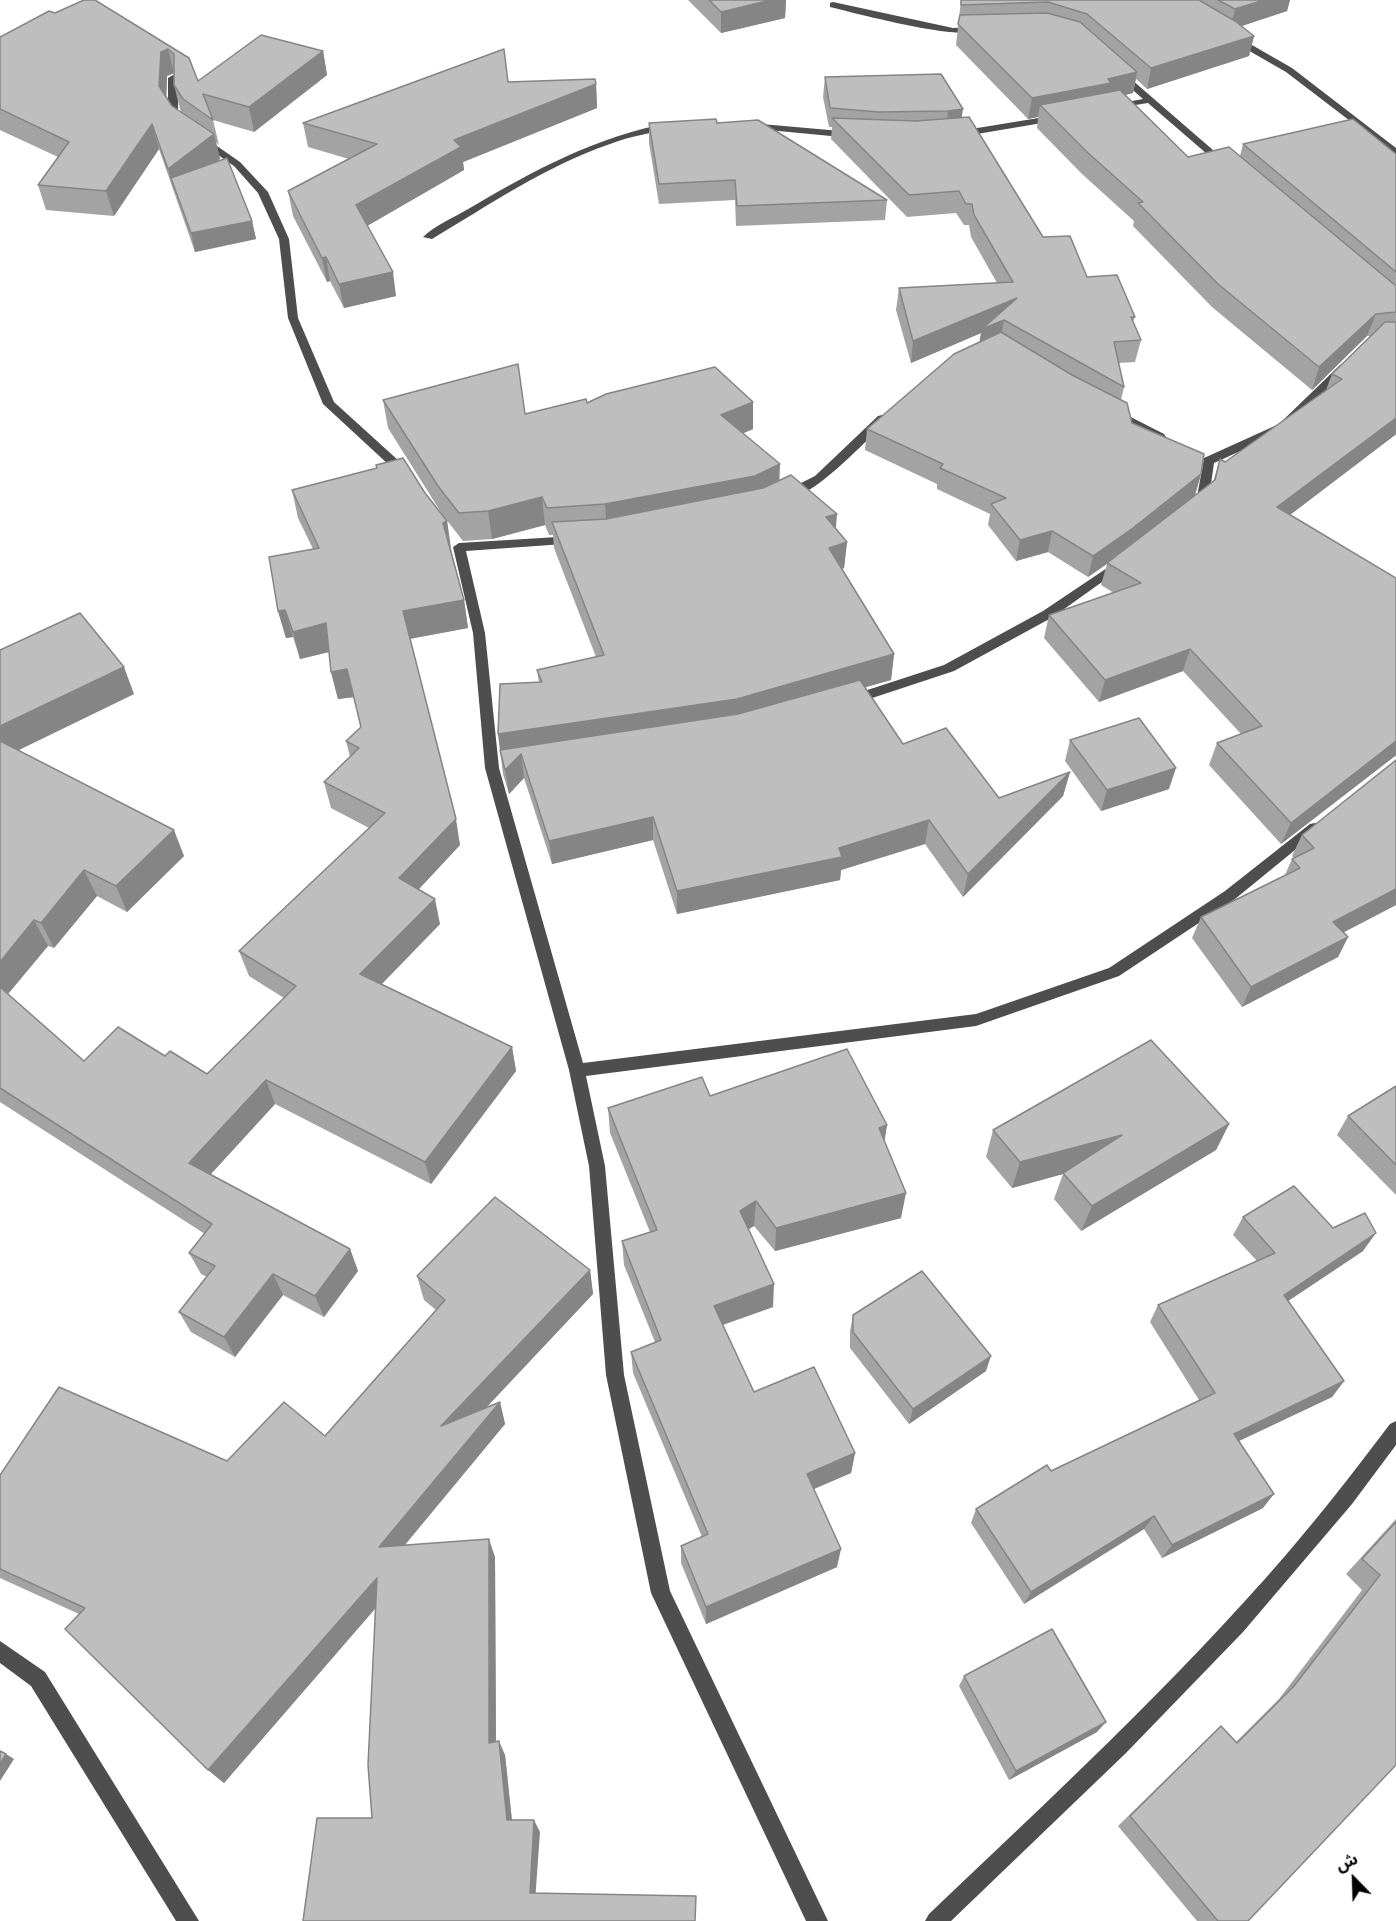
<!DOCTYPE html>
<html>
<head>
<meta charset="utf-8">
<style>
	body { margin:0 }
	#map { position:relative; width:1396px; height:1921px; overflow:hidden; background:#fff; font-family:"Source Sans 3","Noto Sans Arabic",sans-serif }
	canvas { display:block }
	.north { position:absolute; left:1324px; top:1849px; width:60px; height:60px; -webkit-text-stroke:4px #fff; paint-order:stroke; rotate:337deg; font-size:16px; font-weight:700; line-height:24px; text-align:center; color:#000 }
	.north::after { content:''; display:block; margin:auto; width:21px; height:27px; background:#000; clip-path:polygon(50% 0,100% 100%,50% 72%,0 100%) }
</style>
</head>
<body>
<div id="map">
<canvas width="1396" height="1921"></canvas>
<div class="north">ش</div>
</div>
<script>
const g = document.querySelector('canvas').getContext('2d');
g.lineJoin = 'round';
function fillPath(path, color) {
  g.fillStyle = color;
  g.fill(path, 'evenodd');
}
function strokePath(path, color, width, dash) {
  g.strokeStyle = color;
  g.lineWidth = width;
  g.lineCap = dash ? 'butt' : 'round';
  g.setLineDash(dash || []);
  g.stroke(path);
}
fillPath(new Path2D(`
	M833,2L953,28L976,27L980,30C963,42 855,13 830,7V3Z
	M1232,37H1238L1292,68L1396,148V156L1286,72L1232,41Z
	M1118,73H1124L1228,163V167H1222L1148,103L1110,109V105L1143,99L1118,77Z
	M173,75L178,78V110L185,122L180,125L177,124L168,110V78Z
	M1057,115L1060,116V120L959,137L954,134L959,131Z
	M669,123L672,124V128C651,133 631,136 610,144C546,166 489,205 432,239L423,237C435,225 455,217 470,208C534,170 596,137 669,123Z
	M750,123L852,132L857,135L852,138L747,128V124Z
	M198,137H204L240,162L268,192L289,239L298,318L334,402L410,471V477H402L323,404L288,318L279,239L258,193L234,166L198,141Z
	M1344,364L1350,367L1287,430L1214,463L1209,498L1201,506H1193L1191,503L1197,497L1204,458L1279,424L1340,365Z
	M1115,409L1164,434L1166,437L1160,441L1156,440L1111,416V410Z
	M882,415L886,416V422C867,439 809,504 783,498V492L815,476L878,416Z
	M574,536L578,537V543L466,551L485,633L499,768L583,1063L976,1014L1109,968L1225,891L1310,824L1315,823L1322,828L1235,899L1119,976L976,1026L586,1076L605,1166L624,1375L670,1591L828,1921H806L651,1593L606,1375L589,1166L569,1070L485,768L473,633L453,547L459,543Z
	M1119,560L1125,564L1123,567L1053,617L954,671L851,705L844,700L846,697L944,665L1043,611Z
	M1396,1421V1445L1352,1504L1243,1632L1126,1753L951,1921H925L929,1914C1051,1798 1175,1683 1285,1556C1322,1513 1356,1469 1390,1424Z
	M0,1641L45,1672L199,1921H176L31,1686L0,1663Z`), '#4e4e4e');
fillPath(new Path2D(`
	M84,0L189,58L198,81L323,51L327,75L254,132L213,120L219,145L216,142L220,159L216,162L252,221L256,239L195,252L159,149L114,216L46,210L38,185L58,157L0,130V37ZM174,73V85L180,109L182,113L172,106L166,96L167,76Z
	M688,0H786L785,18L721,33Z
	M961,0H1290L1287,11L1241,26L1254,36L1249,56L1147,89L1136,79L1133,93L1125,95L1188,157L1240,156L1243,144L1396,154V435H1395L1290,515L1396,578V757L1395,756L1281,844L1209,765L1217,743L1241,734L1183,671L1099,702L1044,638L1049,615L1114,593L1101,585L1107,564L1088,577L1048,552L1016,561L988,525L990,514L937,489V484L865,450L867,429L980,342L981,333L911,363L896,310L899,288L997,283L971,237L969,225H964L956,213L907,217L831,139L832,127H829L823,97L825,77L941,74L962,117L1043,237L1087,277L1135,317L1133,322L1141,340L1135,362L1118,363L1124,387L1121,400L1132,423L1201,474L1195,495L1179,508L1213,482L1220,459L1225,462L1326,390L1332,374L1371,336H1367L1312,390L1212,307L1133,226L1134,221L1082,174L1037,128L1038,117L1028,119L956,45Z
	M508,82L596,84L597,108L463,162L464,170L367,226L396,296L344,308L330,281L327,282L293,216L288,191L349,159L308,147L303,123Z
	M649,123H717L887,200L885,220L736,226L735,200L659,204L649,143Z
	M383,400L525,414L587,403L753,429L743,433L779,481L836,529L847,542L844,568L841,569L894,654L891,680L865,687L903,744L999,798L1070,772L1063,796L963,897L925,844L841,870L840,880L677,914L653,840L552,864L524,778L509,794L503,774L498,734L539,682L537,670L596,657L554,548L553,535H549L545,525L492,539L463,541L442,514L388,428Z
	M376,465L425,493L447,521L451,549L464,600L468,628L410,639L460,845L418,890L440,924L382,984L512,1047L516,1071L431,1184L275,1104L210,1175L350,1249L358,1271L324,1317L283,1295L235,1357L191,1332L179,1312L207,1277L201,1274L189,1253L205,1234L0,1102V650L134,694L19,750L184,856L127,912L97,896L54,948L48,946L8,994L84,1061L165,1056L207,1074L284,998L249,976L239,951L369,828L331,808L324,782L350,757L346,741L361,727L354,697L338,699L331,672L329,652L300,659L293,637L286,638L278,611L313,549L298,518L292,490L377,468Z
	M1070,740L1169,789L1101,811L1065,761Z
	M1396,760V905L1344,932L1348,937L1338,957L1242,1007L1192,938L1201,917L1285,875L1292,859L1294,858L1292,856L1302,835Z
	M1396,1086V1195L1337,1135L1348,1116Z
	M710,1096L887,1125L884,1141L901,1218L775,1251L754,1226L748,1229L773,1307L723,1325L754,1392L855,1453L851,1473L814,1489L837,1567L706,1624L681,1563V1546L702,1537L633,1373L631,1352L655,1342L624,1265L622,1241L650,1232L610,1133L608,1108Z
	M1229,1124L1216,1150L1081,1231L1054,1199L1063,1174L1012,1188L986,1157L993,1130Z
	M1243,1217L1333,1228L1363,1251L1288,1301L1344,1381L1332,1397L1239,1441L1263,1508L1162,1558L1144,1529L1024,1604L971,1523L976,1509L1051,1471L1199,1400L1150,1322L1158,1305L1257,1261L1233,1235Z
	M590,1270L593,1294L485,1409L500,1402L505,1424L405,1545L495,1557L496,1741L505,1755L512,1820L540,1832L303,1921L372,1818L375,1609L224,1783L208,1770L79,1614L0,1578V1475L227,1461L325,1436L436,1310L424,1300L417,1276Z
	M853,1315L986,1371L909,1424L850,1348V1331Z
	M1396,1519V1765L1248,1921H1197L1118,1826L1207,1739L1221,1726L1236,1742L1279,1699L1362,1590L1346,1574Z
	M964,1676L1097,1732L1009,1780L959,1686Z`), '#a3a3a3');
fillPath(new Path2D(`
	M771,0H786L785,18L721,33V12Z
	M1264,0H1290L1287,11L1230,30L1235,9Z
	M1254,36L1249,56L1147,89L1151,68Z
	M168,49L174,73L167,76L166,110L159,86L161,52Z
	M323,51L327,75L254,132L249,107Z
	M1137,72L1133,93L1108,99L1040,105L1038,117L1028,119L1032,98Z
	M596,84L597,108L463,162L464,170L360,230L356,205L454,140Z
	M963,109L960,129L946,131L948,111Z
	M152,124L159,149L114,216L106,191Z
	M214,134L220,159L176,193L171,178L175,194L168,169Z
	M252,221L256,239L195,252L191,233Z
	M326,257L330,281L327,282L322,258Z
	M393,272L396,296L344,308L339,284Z
	M1017,298L1004,320L1000,342L978,351L981,333L911,363L913,341Z
	M1376,314L1367,336L1312,390L1319,367Z
	M753,402V429L721,443V415Z
	M1396,418V432L1395,435L1270,530L1277,507Z
	M780,464L779,492L607,532L605,504Z
	M1201,474L1195,495L1128,549L1088,577L1093,556Z
	M542,497L545,525L492,539L488,511Z
	M837,514L835,539L826,517Z
	M447,521L451,549L443,523Z
	M1052,531L1048,552L1016,561L1020,540Z
	M847,542L844,568L827,574L829,548Z
	M464,600L468,628L408,639L403,611Z
	M285,610L293,637L286,638L278,611Z
	M326,623L333,651L300,659L293,632Z
	M1190,649L1183,671L1099,702L1105,680Z
	M894,654L891,680L737,724L521,754L524,778L509,794L505,770L501,755L498,734Z
	M124,667L134,694L0,759V726Z
	M347,669L354,697L338,699L331,672Z
	M1396,741V753L1395,756L1281,844L1291,823Z
	M1176,768L1169,789L1101,811L1107,790Z
	M1070,772L1063,796L963,897L968,874Z
	M653,817V840L552,864L549,841Z
	M456,819L460,845L405,904L399,878Z
	M929,820L925,844L841,870L840,880L677,914V891L839,848Z
	M174,830L184,856L127,912L116,886Z
	M84,870L97,896L54,948L41,923Z
	M1396,889V905L1323,943L1333,922Z
	M435,899L440,924L367,999L360,974Z
	M34,920L48,946L2,1001L0,998V962Z
	M1348,937L1338,957L1242,1007L1251,987Z
	M512,1047L516,1071L431,1184L425,1162Z
	M266,1080L275,1104L200,1186L189,1163Z
	M1229,1124L1216,1150L1081,1231L1092,1206Z
	M887,1125L883,1151L879,1128Z
	M1122,1135L1063,1173V1174L1012,1188L1020,1162Z
	M906,1193L901,1218L775,1251L776,1228Z
	M756,1201L754,1226L739,1235L740,1211Z
	M1376,1233L1363,1251L1273,1311L1284,1295Z
	M350,1249L358,1271L324,1317L315,1296Z
	M590,1270L593,1294L449,1447L441,1426Z
	M273,1274L283,1295L235,1357L224,1337Z
	M774,1284L773,1307L713,1328L714,1306Z
	M991,1356L986,1371L909,1424L913,1409Z
	M1344,1381L1332,1397L1224,1448L1234,1434Z
	M500,1402L505,1424L388,1565L379,1547Z
	M855,1453L851,1473L804,1493L807,1474Z
	M1274,1494L1263,1508L1162,1558L1172,1545Z
	M1154,1516L1144,1529L1024,1604L1031,1592Z
	M489,1539L495,1557L496,1756L489,1743Z
	M841,1549L837,1567L706,1624V1607Z
	M377,1578L386,1596L224,1783L208,1770Z
	M1106,1722L1097,1732L1009,1780L1016,1771Z
	M499,1741L505,1755L513,1831L507,1820Z
	M6,1754L14,1759L0,1781V1764Z
	M534,1820L540,1832L535,1902L530,1893Z`), '#858585');
const building = new Path2D(`
	M84,0H95L189,58L198,81L261,35L323,51L249,107L203,94L213,120L183,99L174,85V54L168,49L161,52L159,86L172,106L214,134L168,169L152,124L106,191L38,185L69,142L0,109V37L49,11L55,13Z
	M709,0H771L721,12Z
	M961,0H1199L1235,21L1254,36L1151,68L1087,14L1048,2L961,5Z
	M1218,0H1264L1235,9Z
	M1047,13L1080,22L1137,72L1108,79L1111,83L1032,98L958,24L960,15Z
	M504,49L508,82L595,79L596,84L454,140L461,147L356,205L393,272L339,284L326,257L322,258L288,191L377,144L303,123Z
	M941,74L963,109L948,111L879,112L830,108L825,77Z
	M1120,90L1188,157L1229,147L1396,286V312L1376,314L1319,367L1218,284L1138,203L1143,202L1087,152L1040,105Z
	M969,117L1043,237L1070,236L1087,277L1117,275L1135,317H1131L1141,340L1114,342L1124,387L1004,320L982,329L1017,298L913,341L899,288L1013,282L974,215L972,204H966L959,191L909,195L832,118L916,121Z
	M716,119L717,123L758,120L887,200L737,206L735,180L659,184L649,123Z
	M1353,119L1396,154V272L1243,144Z
	M227,158L252,221L191,233L171,178Z
	M1385,322H1396V418L1277,507L1396,578V741L1291,823L1217,743L1262,726L1190,649L1105,680L1049,615L1141,583L1107,563L1215,480L1220,459L1225,462L1342,379L1332,374Z
	M1001,332L1072,375L1127,403L1132,423L1204,454L1201,474L1133,528L1093,556L1052,531L1020,540L991,504L1006,498L940,468L943,464L867,429L954,354Z
	M518,364L525,414L586,399L587,403L606,394L715,367L753,402L721,415L780,464L755,476L605,504L547,508L542,497L488,511L459,513L438,486L383,400Z
	M403,458L425,493L447,521L443,523L464,600L403,611L456,819L399,878L435,899L360,974L512,1047L425,1162L266,1080L189,1163L350,1249L315,1296L273,1274L224,1337L179,1312L215,1266L189,1253L212,1224L0,1088V987L84,1061L118,1027L165,1056L170,1051L207,1074L296,986L239,951L385,813L324,782L359,748L346,741L361,727L347,669L331,672L326,623L293,632L285,610L278,611L269,557L319,548L292,490L377,468L376,465Z
	M791,475L837,514L826,517L847,542L829,548L894,654L737,699L498,734L500,684L542,682L537,670L604,655L552,522L606,519L763,488Z
	M80,613L124,667L0,726V650Z
	M860,680L903,744L946,728L999,798L1070,772L968,874L929,820L839,848L842,857L677,891L653,817L549,841L521,754L505,770L500,750L738,714Z
	M1139,718L1176,768L1107,790L1070,740Z
	M0,741L174,830L116,886L84,870L41,923L34,920L0,962Z
	M1396,760V889L1333,922L1348,937L1251,987L1201,917L1300,868L1292,859L1314,848L1302,835Z
	M1151,1040L1229,1124L1092,1206L1063,1173L1122,1135L1020,1162L993,1130Z
	M847,1049L887,1125L879,1128L906,1193L776,1228L756,1201L740,1211L774,1284L714,1306L754,1392L814,1367L855,1453L807,1474L841,1549L706,1607L681,1546L708,1534L631,1352L661,1340L622,1241L657,1230L608,1108L702,1077L710,1096Z
	M1396,1086V1165L1348,1116Z
	M1294,1186L1333,1228L1365,1213L1376,1233L1284,1295L1344,1381L1234,1434L1274,1494L1172,1545L1154,1516L1031,1592L976,1509L1047,1465L1051,1471L1215,1393L1158,1305L1275,1253L1243,1217Z
	M495,1197L590,1270L441,1426L500,1402L379,1547L489,1539V1743L499,1741L507,1820H534L530,1893L696,1896L695,1921H303L317,1818H372L368,1765L377,1578L208,1770L65,1629L85,1608L0,1569V1475L59,1387L227,1461L284,1402L325,1436L445,1300L417,1276Z
	M922,1271L991,1356L913,1409L853,1332V1315Z
	M1396,1522V1765L1248,1921H1218L1130,1816L1221,1726L1237,1743L1294,1686L1380,1575L1362,1559Z
	M1052,1629L1106,1722L1016,1771L964,1676Z
	M0,1751L6,1754L0,1764Z`);
fillPath(building, '#bebebe');
strokePath(building, '#858585', 1.5);
</script>
</body>
</html>
